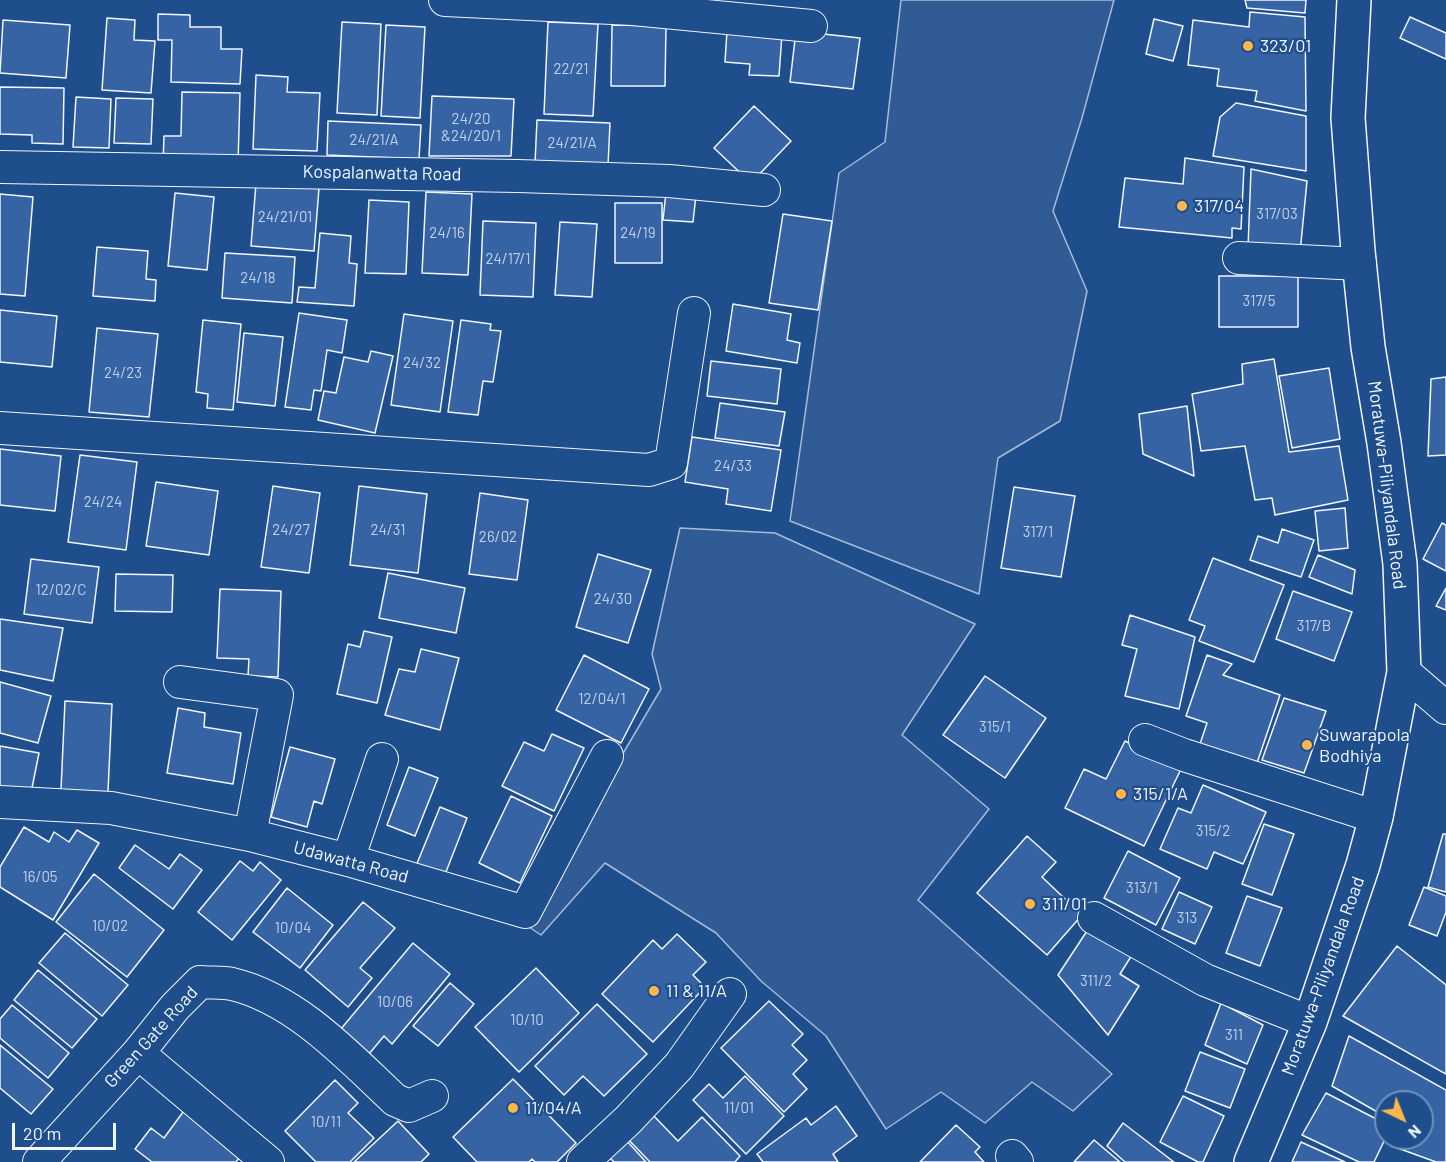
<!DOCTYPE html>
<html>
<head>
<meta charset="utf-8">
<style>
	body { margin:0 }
	#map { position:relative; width:1446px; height:1162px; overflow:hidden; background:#1f4e8c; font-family:Barlow,sans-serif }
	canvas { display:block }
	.north { position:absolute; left:1374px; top:1090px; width:60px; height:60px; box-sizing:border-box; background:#1f4e8c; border:2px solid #7391ba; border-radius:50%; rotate:137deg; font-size:16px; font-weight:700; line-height:24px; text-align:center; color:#f2f6ff }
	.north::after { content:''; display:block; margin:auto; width:21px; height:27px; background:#ffb74d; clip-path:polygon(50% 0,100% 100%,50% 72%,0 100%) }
	.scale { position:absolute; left:12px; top:1123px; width:104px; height:27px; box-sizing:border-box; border:3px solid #f2f6ff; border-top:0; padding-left:8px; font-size:18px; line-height:21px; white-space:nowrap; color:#f2f6ff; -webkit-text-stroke:4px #1f4e8c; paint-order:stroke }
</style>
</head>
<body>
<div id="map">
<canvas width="1446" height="1162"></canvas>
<div class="north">N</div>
<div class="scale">20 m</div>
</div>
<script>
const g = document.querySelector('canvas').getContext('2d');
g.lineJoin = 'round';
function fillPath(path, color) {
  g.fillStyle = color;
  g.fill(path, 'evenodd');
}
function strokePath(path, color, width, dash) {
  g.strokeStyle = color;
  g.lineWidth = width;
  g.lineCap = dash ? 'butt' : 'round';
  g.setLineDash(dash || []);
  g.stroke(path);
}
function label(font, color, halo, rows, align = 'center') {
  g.font = font + ' Barlow,sans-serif';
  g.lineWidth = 4.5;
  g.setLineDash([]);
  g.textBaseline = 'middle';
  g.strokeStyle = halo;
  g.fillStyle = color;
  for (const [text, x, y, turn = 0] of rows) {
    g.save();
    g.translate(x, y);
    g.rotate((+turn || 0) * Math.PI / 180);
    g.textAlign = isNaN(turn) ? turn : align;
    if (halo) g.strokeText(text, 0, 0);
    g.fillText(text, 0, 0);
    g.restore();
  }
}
const green = new Path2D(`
	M901,0H1114L1082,118L1053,211L1087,291L1060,421L998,458L979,594L790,521L839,173L885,142Z
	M680,528L775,533L975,624L902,735L989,809L918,900L1112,1074L1073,1111L1032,1082L985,1123L941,1092L886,1129L826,1036L761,981L716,933L605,863L541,935L529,927L615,767L661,689L652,654Z`);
fillPath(green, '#305b95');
strokePath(green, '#a8bbd7', 1.5);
const building = new Path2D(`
	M1245,0H1306L1305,13L1247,8Z
	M1250,12L1305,17L1306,111L1255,101L1257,91L1217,86L1219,69L1188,65L1193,20L1249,27Z
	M158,14L190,15V27H221V49H242L240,84L171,82L172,40H158Z
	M1410,17L1446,33V59L1400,38Z
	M107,18L135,20L134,40L155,41L151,93L102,90Z
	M1154,19L1183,26L1173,61L1146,54Z
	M3,20L70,25L66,78L0,73Z
	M342,22L381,24L377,115L337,113Z
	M548,22L598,24L593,116L544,114Z
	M386,25L425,27L420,118L381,116Z
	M612,25L666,26L665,86H611Z
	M727,31L782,34L779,76L749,75L750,64L725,62Z
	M796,31L860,38L853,89L790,82Z
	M256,75L288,77L287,92L320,93L317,151L253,149Z
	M0,87L64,88L63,144L32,143V135L0,134Z
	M182,92L240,93L238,164L163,163L164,136H181Z
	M432,96L514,99L511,156H429Z
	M76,97L111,99L109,148L73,147Z
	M116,98L153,99L151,144L114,143Z
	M1236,103L1306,116V171L1213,156L1220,117Z
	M754,106L791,141L751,183L714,148Z
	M537,120L610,123L608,166L535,163Z
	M328,121L421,125L419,159L327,155Z
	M1185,158L1244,167L1241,229L1232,228V238L1119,227L1125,178L1183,184Z
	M1251,169L1307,181L1300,253L1248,248Z
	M256,183L319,188L314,251L251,246Z
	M426,192L472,194L468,275L422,273Z
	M666,192L696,195L693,222L663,220Z
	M175,193L214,197L207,270L168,266Z
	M0,194L33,197L25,296L0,294Z
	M369,200L409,202L406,274L365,273Z
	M615,203H662V263H615Z
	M783,214L832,221L818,310L769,303Z
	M483,221L536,223L533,297L480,295Z
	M560,222L597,224L592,297L555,295Z
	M320,233L351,236L349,263L357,264L354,306L297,302L299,287L315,288Z
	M97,247L148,251L146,279L156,280L155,301L93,296Z
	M225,253L295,257L292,303L222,298Z
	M1219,276H1298V327H1219Z
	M733,304L791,314L787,340L800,343L797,363L726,351Z
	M0,310L57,316L52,367L0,362Z
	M299,313L347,320L342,353L327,350L321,391L314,390L311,410L285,407Z
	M404,314L453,321L440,412L391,405Z
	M203,320L241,324L233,410L207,408L208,394L196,392Z
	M461,320L491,324L490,330L501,331L493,382L483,381L478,415L448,412Z
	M97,328L158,334L149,417L89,412Z
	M244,333L283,337L275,406L237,402Z
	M371,351L393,356L375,433L318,420L324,391L336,393L344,357L368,362Z
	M1274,359L1289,452L1339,446L1348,500L1275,515L1272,498L1255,500L1245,446L1201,451L1192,394L1243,384L1242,364Z
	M711,361L781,369L777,404L707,396Z
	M1329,368L1340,439L1292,448L1279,376Z
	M1446,377V455L1428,456L1431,379Z
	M720,403L785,412L779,446L715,438Z
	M1187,406L1194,476L1143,454L1139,414Z
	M692,437L781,450L771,511L726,504L728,489L685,482Z
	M0,449L61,456L55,511L0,505Z
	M80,455L137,462L126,550L68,542Z
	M156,482L218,491L209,555L146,546Z
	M273,486L320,493L309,573L261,567Z
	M359,486L427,494L418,573L350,565Z
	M1014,487L1075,496L1061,577L1001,568Z
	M480,493L528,500L517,580L469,574Z
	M1345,508L1348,548L1319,551L1315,511Z
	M1442,523L1446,525V571L1423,559Z
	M1282,529L1314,540L1301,577L1250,560L1258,536L1278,543Z
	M598,554L651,570L628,643L576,627Z
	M1318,555L1355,570L1352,594L1309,577Z
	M1213,558L1284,585L1254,662L1199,641L1205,626L1189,620Z
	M31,559L99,567L92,623L24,614Z
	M388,573L465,588L456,633L379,618Z
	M116,574L173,575L172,612L115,611Z
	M1446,588V610L1436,606Z
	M220,589L281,591L278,677L248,676L249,659L217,658Z
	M1293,591L1352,612L1334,661L1276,639Z
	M1130,615L1195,637L1179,709L1125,696L1137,649L1122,645Z
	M0,619L63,628L53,681L0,670Z
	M364,631L392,637L377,703L337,694L348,644L360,647Z
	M421,649L459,658L440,730L385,715L399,669L415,672Z
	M584,655L649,689L621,743L556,710Z
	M1207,655L1232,664L1223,675L1280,695L1256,766L1199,747L1207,723L1186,716Z
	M985,676L1046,718L1005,778L943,735Z
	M0,682L51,696L38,743L0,733Z
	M1284,698L1326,711L1304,773L1262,760Z
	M65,701L112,704L108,792L61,790Z
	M178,708L205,713L204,727L241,733L233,784L167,773Z
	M552,734L584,748L554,811L502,786L524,742L544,751Z
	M1125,741L1181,769L1144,846L1065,808L1084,769L1106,779Z
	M0,746L39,753L31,793L0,786Z
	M290,747L335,759L322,804L314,801L307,827L271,817Z
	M409,767L438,778L415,836L387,825Z
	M1203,785L1266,812L1243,864L1214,852L1207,869L1160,849L1178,808L1191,813Z
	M511,796L552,816L520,883L479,863Z
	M440,807L467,818L444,877L416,866Z
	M1264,824L1294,834L1272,895L1242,884Z
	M24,827L49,842L54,832L69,842L77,830L99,843L53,920L0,887V867Z
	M1443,834H1446V892L1428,887Z
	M1027,836L1056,862L1042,877L1082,915L1047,955L977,893Z
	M135,845L169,869L180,854L202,870L173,909L119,868Z
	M1128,851L1180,878L1156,925L1104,898Z
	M240,861L253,871L260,862L281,880L232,940L198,912Z
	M94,874L164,930L127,977L56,922Z
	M1424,887L1446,896V912L1437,936L1409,925Z
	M287,888L333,925L300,968L253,932Z
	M1179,892L1212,907L1195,944L1162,929Z
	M1247,896L1282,908L1260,966L1226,953Z
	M363,902L395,928L360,968L372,978L348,1007L305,970Z
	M1087,931L1132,955L1120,974L1139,986L1108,1035L1058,975Z
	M65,933L128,985L102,1016L39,963Z
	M677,934L706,962L693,975L705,987L653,1042L602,994L653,940L662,949Z
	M413,943L450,974L392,1044L384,1036L369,1054L340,1030Z
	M1397,946L1446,985V1074L1343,1016Z
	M536,968L579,1013L519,1072L475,1027Z
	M38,970L97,1019L72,1048L14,1000Z
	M450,983L474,1004L438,1046L413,1026Z
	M769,1001L803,1034L792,1045L807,1060L793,1074L807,1089L784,1112L721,1048Z
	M1221,1003L1263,1025L1247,1064L1205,1045Z
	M597,1004L647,1054L604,1096L583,1076L564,1095L535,1066Z
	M12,1005L69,1053L48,1078L0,1038V1019Z
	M1349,1036L1446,1090V1162H1436L1392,1146L1394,1138H1422V1102H1386V1117L1332,1086Z
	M0,1045L53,1089L31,1114L0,1088Z
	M1200,1052L1245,1069L1230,1108L1185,1091Z
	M745,1076L784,1116L746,1154L693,1100L709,1084L723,1098Z
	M513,1079L576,1143L557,1162H535L532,1159L529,1162H477L453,1137Z
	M335,1080L358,1103L348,1113L374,1138L350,1162H316L285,1131Z
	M1326,1093L1386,1124V1137L1374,1162H1359L1302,1135Z
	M1183,1096L1224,1116L1203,1162H1198L1160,1142Z
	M836,1106L857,1136L833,1154L838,1162H763L757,1154L806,1118L811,1125Z
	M186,1108L245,1150L236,1162H152L135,1149L151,1128L164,1138Z
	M651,1113L678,1141L702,1117L740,1156L735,1162H650L626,1137Z
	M398,1121L429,1154L421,1162H354Z
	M1123,1123L1174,1162H1125L1107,1146Z
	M956,1125L980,1147L975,1152L984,1162H920Z
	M626,1140L646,1162H614L608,1156Z
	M1094,1140L1120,1162H1074Z
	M1301,1142L1345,1162H1292Z`);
fillPath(building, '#3563a3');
strokePath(building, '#f2f6ff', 1.5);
const street = new Path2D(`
	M445,0L633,9L811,26
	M0,167L518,176L669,181L764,190
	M1239,258L1360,264
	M0,428L649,470L671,463L694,313
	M1404,672L1446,708
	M180,682L277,695L250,835
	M1145,740L1184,755L1376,817
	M0,802L111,808L250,835L348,860L525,912L607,756
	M348,860L382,759
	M1094,918L1205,980L1310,1022
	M138,1053L268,1162
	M1012,1156L1017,1162
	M39,1162L138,1053L175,1007L200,982C210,983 222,982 232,984C296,999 349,1057 395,1100L409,1106L432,1096
	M583,1162L628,1120L679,1066L730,994`);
const primary = new Path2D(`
	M1251,1162L1310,1022L1363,865L1376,817L1404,672L1400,564L1384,443L1368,347L1358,251L1348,118L1354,0`);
strokePath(street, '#f2f6ff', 34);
strokePath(primary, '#f2f6ff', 36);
strokePath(street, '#1f4e8c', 32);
strokePath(primary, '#1f4e8c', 33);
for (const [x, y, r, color] of [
	[1248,46,6,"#ffb74d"],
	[1182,206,6,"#ffb74d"],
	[1307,745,6,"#ffb74d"],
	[1121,794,6,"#ffb74d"],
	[1030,904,6,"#ffb74d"],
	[654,991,6,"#ffb74d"],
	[513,1108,6,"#ffb74d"]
]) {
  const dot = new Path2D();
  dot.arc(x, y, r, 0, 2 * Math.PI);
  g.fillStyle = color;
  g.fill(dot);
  strokePath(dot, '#1f4e8c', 2);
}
label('15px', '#c3d1e8', null, [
	["22/21",571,69],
	["24/20",471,119],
	["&24/20/1",471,136],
	["24/21/A",374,140],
	["24/21/A",572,143],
	["317/03",1277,214],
	["24/21/01",285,217],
	["24/16",447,233],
	["24/19",638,233],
	["24/17/1",508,259],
	["24/18",258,278],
	["317/5",1259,301],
	["24/32",422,363],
	["24/23",123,373],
	["24/33",733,466],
	["24/24",103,502],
	["24/27",291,530],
	["24/31",388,530],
	["317/1",1038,532],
	["26/02",498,537],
	["12/02/C",61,590],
	["24/30",613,599],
	["317/B",1314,626],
	["12/04/1",602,699],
	["315/1",995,727],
	["315/2",1213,831],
	["16/05",40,877],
	["313/1",1142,888],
	["313",1187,918],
	["10/02",110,926],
	["10/04",293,928],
	["311/2",1096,981],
	["10/06",395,1002],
	["10/10",527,1020],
	["311",1234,1035],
	["11/01",739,1108],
	["10/11",326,1122]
]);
label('18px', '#f2f6ff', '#1f4e8c', [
	["323/01",1260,46],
	["317/04",1194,206],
	["Suwarapola",1319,735],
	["Bodhiya",1319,756],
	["315/1/A",1133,794],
	["311/01",1042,904],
	["11 & 11/A",666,991],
	["11/04/A",525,1108]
], 'left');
label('18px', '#f2f6ff', '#1f4e8c', [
	["Kospalanwatta Road",382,173,1],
	["Moratuwa-Piliyandala Road",1387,485,83],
	["Udawatta Road",351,862,15],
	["Moratuwa-Piliyandala Road",1323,976,-70],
	["Green Gate Road",151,1037,-48]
]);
</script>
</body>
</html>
